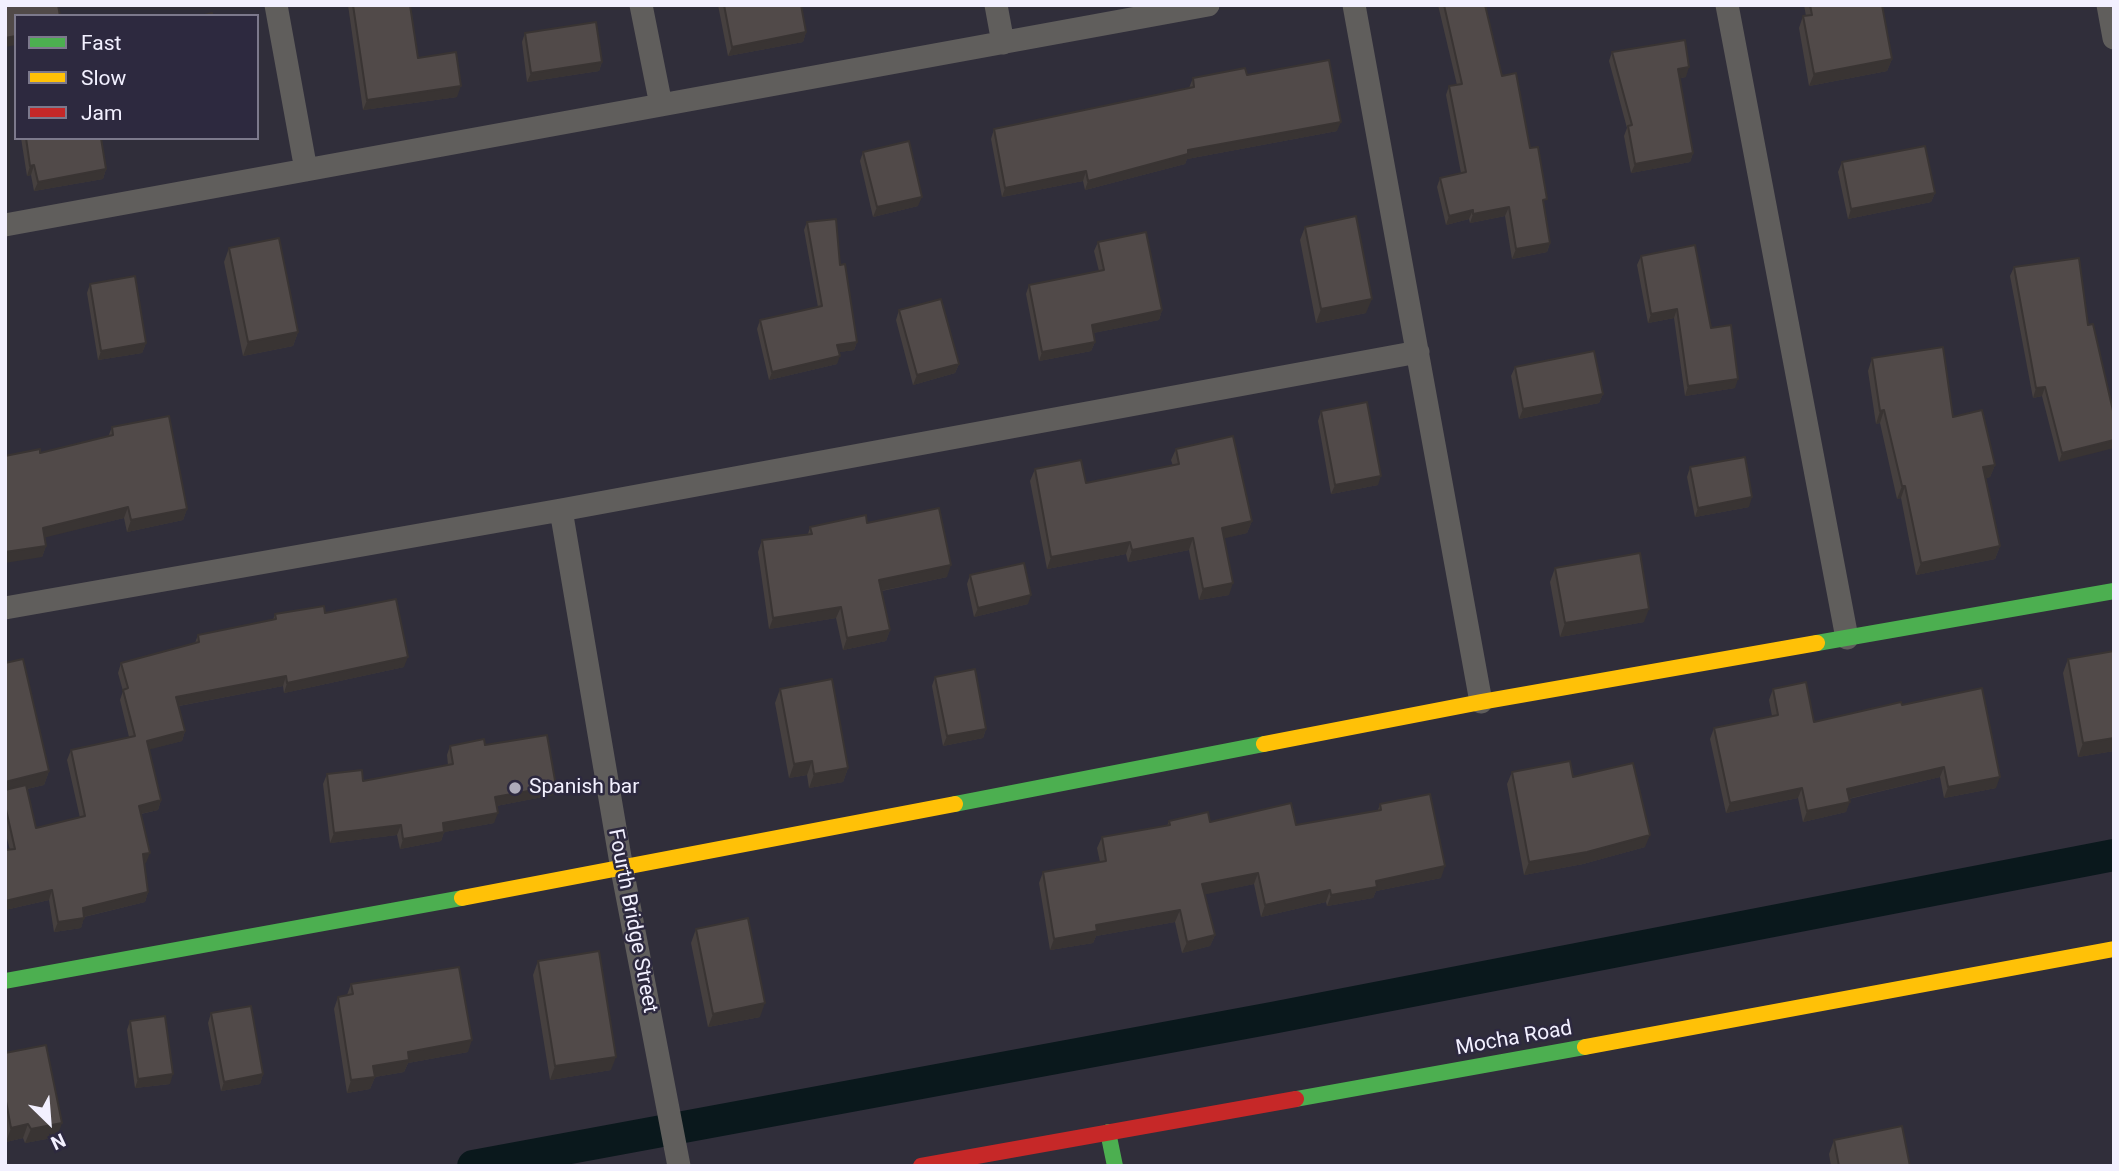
<!DOCTYPE html>
<html>
<head>
<meta charset="utf-8">
<style>
	body { margin:0 }
	#map { position:relative; width:2119px; height:1171px; overflow:hidden; background:#302e3a; font-family:Roboto,sans-serif }
	canvas { display:block }
	.frame { position:absolute; inset:0; border:7px solid #f2f0ff; pointer-events:none }
	.legend { position:absolute; left:14px; top:14px; width:245px; height:126px; box-sizing:border-box; background:#2d293f; border:2px solid #7c798c; margin:0; padding:9px 12px; list-style:none; font-size:21px; color:#f2f0ff }
	.legend li { display:flex; align-items:center; gap:14px; height:35px }
	.legend b { width:35px; border:2px solid #7c798c }
	.north { position:absolute; left:14px; top:1087px; width:70px; height:70px; -webkit-text-stroke:5px #2d293f; paint-order:stroke; rotate:155deg; font-size:19px; font-weight:700; line-height:28px; text-align:center; color:#f2f0ff }
	.north::after { content:''; display:block; margin:auto; width:24px; height:32px; background:#f2f0ff; clip-path:polygon(50% 0,100% 100%,50% 72%,0 100%) }
</style>
</head>
<body>
<div id="map">
<canvas width="2119" height="1171"></canvas>
<div class="frame"></div>
<ul class="legend">
<li><b style="height:9px;background:#4caf50"></b>Fast</li>
<li><b style="height:9px;background:#ffc107"></b>Slow</li>
<li><b style="height:9px;background:#c62828"></b>Jam</li>
</ul>
<div class="north">N</div>
</div>
<script>
const g = document.querySelector('canvas').getContext('2d');
g.lineJoin = 'round';
function strokePath(path, color, width, dash) {
  g.strokeStyle = color;
  g.lineWidth = width;
  g.lineCap = dash ? 'butt' : 'round';
  g.setLineDash(dash || []);
  g.stroke(path);
}
function fillPath(path, color) {
  g.fillStyle = color;
  g.fill(path, 'evenodd');
}
function label(font, color, halo, rows, align = 'center') {
  g.font = font + ' Roboto,sans-serif';
  g.lineWidth = 5;
  g.setLineDash([]);
  g.textBaseline = 'middle';
  g.strokeStyle = halo;
  g.fillStyle = color;
  for (const [text, x, y, turn = 0] of rows) {
    g.save();
    g.translate(x, y);
    g.rotate((+turn || 0) * Math.PI / 180);
    g.textAlign = isNaN(turn) ? turn : align;
    if (halo) g.strokeText(text, 0, 0);
    g.fillText(text, 0, 0);
    g.restore();
  }
}
strokePath(new Path2D(`
	M473,1166L1272,1018L2114,855`), '#0a181c', 32);
strokePath(new Path2D(`
	M276,5L306,170
	M641,5L661,105
	M996,5L1003,43
	M1354,5L1481,702
	M1727,5L1847,638
	M2108,5L2114,38
	M5,225L1208,5
	M561,510L622,869L679,1166
	M5,608L561,510L1418,352`), '#605e5c', 23);
strokePath(new Path2D(`
	M1817,643L2114,591
	M955,804L1264,744
	M5,981L462,898
	M1296,1099L1585,1047
	M1108,1132L1115,1166`), '#4caf50', 16);
strokePath(new Path2D(`
	M1264,744L1481,702L1817,643
	M462,898L955,804
	M1585,1047L2114,949`), '#ffc107', 16);
strokePath(new Path2D(`
	M921,1166L1296,1099`), '#c62828', 16);
fillPath(new Path2D(`
	M348,5H410L418,58L457,97L363,110Z
	M718,5H801L806,32L803,42L728,56Z
	M1438,5H1485L1502,76L1530,148L1544,208L1550,243L1547,252L1512,259L1505,216L1470,223L1469,219L1446,225L1437,187L1440,178L1461,173L1446,95L1449,86L1457,85Z
	M1804,5H1882L1892,59L1887,71L1809,86L1799,28L1803,16H1806Z
	M525,33L602,62L599,71L527,82L522,42Z
	M1612,52L1686,77L1680,78L1693,153L1690,162L1631,173L1624,136L1627,128L1609,61Z
	M1247,75L1337,131L1187,159L1185,164L1085,190L1083,181L1002,197L991,139L994,129L1189,88L1193,78Z
	M21,138H101L106,169L103,179L34,191L31,175L27,176Z
	M863,152L918,206L873,217L860,161Z
	M1842,162L1935,193L1931,202L1848,219L1838,172Z
	M807,222L840,265L857,342L854,350L839,352L837,364L769,380L757,329L760,320L818,307L804,230Z
	M1305,227L1366,313L1316,323L1300,240Z
	M1098,242L1162,310L1159,320L1093,333L1095,342L1091,351L1039,361L1026,294L1029,285L1099,271L1094,251Z
	M229,248L298,332L293,346L243,356L224,262Z
	M1641,256L1711,328L1735,388L1685,396L1674,318L1648,323L1637,265Z
	M2014,267L2088,325L2114,415L2059,462L2042,396L2033,398L2010,276Z
	M90,284L146,343L142,353L98,360L87,293Z
	M899,310L959,364L955,373L913,385L896,320Z
	M1872,358L1953,417L1995,465L1990,477L1986,478L2000,546L1995,559L1916,575L1901,498L1897,499L1880,423L1876,424L1868,371Z
	M1515,367L1603,394L1599,403L1519,419L1511,376Z
	M1321,411L1378,485L1331,494L1318,421Z
	M112,427L187,509L183,520L127,532L124,518L44,537L46,546L42,557L40,453L108,437Z
	M1176,449L1252,521L1247,533L1224,538L1229,595L1199,600L1189,550L1128,562L1126,554L1047,569L1030,481L1035,469L1086,483L1173,466L1171,460Z
	M1690,467L1749,507L1695,517L1687,477Z
	M867,523L947,577L882,591L890,630L886,641L843,650L836,618L769,629L758,552L762,540L808,534L810,527Z
	M1555,568L1644,622L1560,637L1550,582Z
	M970,575L1028,604L974,617L967,584Z
	M325,613L404,667L284,693L283,686L179,706L185,731L182,741L149,749L161,800L158,810L141,814L146,863H144L148,892L145,902L84,917L81,928L54,932L49,900L5,910V850H10L5,831V663L49,771L44,785L27,789L36,828L80,818L67,760L71,750L129,737L120,700L123,691L118,673L121,663L195,643L198,635L273,620L275,614Z
	M2068,659L2114,751L2078,757L2063,673Z
	M935,677L986,729L983,738L943,746L932,686Z
	M780,689L848,768L843,782L809,788L807,775L789,778L775,703Z
	M1773,689L1814,722L1902,705L1996,788L1944,798L1940,777L1849,799L1846,812L1803,822L1798,798L1726,813L1710,739L1714,728L1772,716L1769,700Z
	M485,745L556,786L553,795L496,806L494,823L444,832L441,841L400,849L397,835L330,843L323,784L327,774L363,781L448,765L447,755L450,746Z
	M1512,772L1573,777L1645,847L1583,864L1524,875L1507,784Z
	M1380,804L1441,878L1376,891L1373,898L1327,906L1326,902L1261,917L1254,884L1205,894L1215,935L1210,946L1182,953L1175,922L1096,936L1093,943L1050,950L1039,883L1043,872L1100,862L1097,848L1102,837L1167,826L1169,821L1296,825L1378,810Z
	M696,929L760,1017L708,1027L691,943Z
	M538,961L611,1070L550,1080L533,975Z
	M351,984L468,1052L408,1063L404,1072L375,1077L370,1089L347,1093L334,1009L338,997L347,995Z
	M211,1013L263,1074L260,1084L221,1091L208,1023Z
	M130,1021L170,1084L135,1088L127,1030Z
	M5,1053L57,1137L25,1143L23,1138L6,1142L5,1136Z
	M1834,1140L1910,1166H1831L1829,1154Z`), '#46403f');
fillPath(new Path2D(`
	M806,32L803,42L728,56L732,47Z
	M16,36V45L5,47V38Z
	M1892,59L1887,71L1809,86L1814,74Z
	M602,62L599,71L527,82L531,73Z
	M1689,67L1686,77L1675,79L1678,69Z
	M461,86L457,97L363,110L367,100Z
	M1341,122L1337,131L1187,159L1185,164L1085,190L1088,181L1188,150Z
	M1693,153L1690,162L1631,173L1635,164Z
	M34,165L31,175L27,176L30,166Z
	M106,169L103,179L34,191L38,182Z
	M1086,171L1083,181L1002,197L1005,188Z
	M1935,193L1931,202L1848,219L1851,209Z
	M922,197L918,206L873,217L877,207Z
	M1509,207L1505,216L1470,223L1473,214Z
	M1473,210L1469,219L1446,225L1449,216Z
	M1550,243L1547,252L1512,259L1516,249Z
	M1372,299L1366,313L1316,323L1321,309Z
	M1677,309L1674,318L1648,323L1651,314Z
	M1162,310L1159,320L1088,334L1092,325Z
	M298,332L293,346L243,356L248,342Z
	M857,342L854,350L834,353L837,345Z
	M1095,342L1091,351L1039,361L1042,352Z
	M146,343L142,353L98,360L101,351Z
	M840,356L837,364L769,380L772,372Z
	M959,364L955,373L913,385L917,375Z
	M1738,379L1735,388L1685,396L1688,386Z
	M2045,387L2042,396L2033,398L2036,388Z
	M1603,394L1599,403L1519,419L1523,409Z
	M1884,410L1880,423L1876,424L1880,411Z
	M2114,440V448L2059,462L2062,453Z
	M1995,465L1990,477L1979,480L1983,467Z
	M1381,476L1378,485L1331,494L1335,485Z
	M1902,486H1905L1901,498L1897,499Z
	M1752,497L1749,507L1695,517L1698,508Z
	M128,507L124,518L39,539L43,528Z
	M187,509L183,520L127,532L131,520Z
	M1252,521L1247,533L1218,540L1222,528Z
	M1193,538L1189,550L1128,562L1132,550Z
	M1130,542L1126,554L1047,569L1051,557Z
	M46,546L42,557L5,563V552Z
	M2000,546L1995,559L1916,575L1921,563Z
	M951,565L947,577L875,592L879,580Z
	M1233,583L1229,595L1199,600L1203,589Z
	M1031,595L1028,604L974,617L978,608Z
	M841,607L836,618L769,629L773,618Z
	M1649,609L1644,622L1560,637L1565,623Z
	M890,630L886,641L843,650L847,638Z
	M408,657L404,667L284,693L287,683Z
	M286,676L283,686L173,707L176,697Z
	M986,729L983,738L943,746L947,736Z
	M185,731L182,741L144,751L147,741Z
	M2114,738V751L2078,757L2083,743Z
	M812,761L807,775L789,778L794,764Z
	M1944,767L1940,777L1843,800L1847,789Z
	M848,768L843,782L809,788L814,774Z
	M49,771L44,785L5,794V782Z
	M2000,777L1996,788L1944,798L1948,787Z
	M556,786L553,795L491,807L495,797Z
	M1802,788L1798,798L1726,813L1730,803Z
	M161,800L158,810L135,815L139,806Z
	M1850,802L1846,812L1803,822L1807,811Z
	M498,813L494,823L439,833L443,823Z
	M401,825L397,835L330,843L334,833Z
	M444,832L441,841L400,849L403,839Z
	M1650,835L1645,847L1583,864L1524,875L1529,862Z
	M150,853L146,863L139,864L143,854Z
	M1445,866L1441,878L1376,891L1373,898L1327,906L1331,895L1376,881Z
	M1258,873L1254,884L1198,896L1202,884Z
	M52,890L49,900L5,910V901Z
	M1330,890L1326,902L1261,917L1265,905Z
	M148,892L145,902L79,918L83,908Z
	M1180,910L1175,922L1096,936L1093,943L1050,950L1054,939L1096,925Z
	M84,918L81,928L54,932L58,922Z
	M1215,935L1210,946L1182,953L1187,942Z
	M765,1003L760,1017L708,1027L713,1014Z
	M472,1040L468,1052L408,1063L404,1072L375,1077L370,1089L347,1093L351,1080L373,1066L408,1052Z
	M616,1057L611,1070L550,1080L555,1066Z
	M173,1074L170,1084L135,1088L138,1079Z
	M263,1074L260,1084L221,1091L224,1082Z
	M62,1123L57,1137L25,1143L31,1129Z
	M28,1124L23,1138L6,1142L11,1128Z`), '#393433');
const building = new Path2D(`
	M5,5H58L60,16H16V36L5,38Z
	M353,5H410L418,58L456,52L461,86L367,100Z
	M724,5H801L806,32L732,47Z
	M1444,5H1485L1502,76L1516,73L1530,148L1538,147L1547,199L1543,200L1550,243L1516,249L1509,207L1473,214V210L1449,216L1440,178L1466,172L1449,86L1462,84Z
	M1810,5H1882L1892,59L1814,74L1803,16L1812,15Z
	M212,13L213,16H201Z
	M596,22L602,62L531,73L525,33Z
	M1685,40L1689,67L1678,69L1693,153L1635,164L1628,126L1632,125L1612,52Z
	M1329,60L1341,122L1188,150V154L1088,181L1086,171L1005,188L994,129L1194,87L1193,78L1245,68L1247,75Z
	M26,138H101L106,169L38,182L34,165L30,166Z
	M909,141L922,197L877,207L863,152Z
	M1925,146L1935,193L1851,209L1842,162Z
	M1356,216L1372,299L1321,309L1305,227Z
	M836,219L840,265L845,264L857,342L837,345L840,356L772,372L760,320L822,306L807,222Z
	M1146,232L1162,310L1092,325L1095,342L1042,352L1029,285L1104,270L1098,242Z
	M279,238L298,332L248,342L229,248Z
	M1695,245L1711,328L1731,325L1738,379L1688,386L1677,309L1651,314L1641,256Z
	M2079,258L2088,325L2093,324L2114,415V440L2062,453L2045,387L2036,388L2014,267Z
	M135,276L146,343L101,351L90,284Z
	M941,299L959,364L917,375L899,310Z
	M1943,347L1953,417L1982,410L1995,465L1983,467L2000,546L1921,563L1905,486H1902L1884,410L1880,411L1872,358Z
	M1594,351L1603,394L1523,409L1515,367Z
	M1367,402L1381,476L1335,485L1321,411Z
	M169,416L187,509L131,520L128,507L43,528L46,546L5,552V456L40,449V453L113,435L112,427Z
	M1233,436L1252,521L1222,528L1233,583L1203,589L1193,538L1132,550L1130,542L1051,557L1035,469L1081,460L1086,483L1179,464L1176,449Z
	M1745,457L1752,497L1698,508L1690,467Z
	M939,508L951,565L879,580L890,630L847,638L841,607L773,618L762,540L812,534L810,527L866,515L867,523Z
	M1640,553L1649,609L1565,623L1555,568Z
	M1024,563L1031,595L978,608L970,575Z
	M396,599L408,657L287,683L286,676L176,697L185,731L147,741L161,800L139,806L150,853L143,854L148,892L83,908L84,918L58,922L52,890L5,901V850L15,849L5,805V790L26,785L36,828L85,816L71,750L135,736L123,690L128,688L121,663L199,642L198,635L276,619L275,614L324,606L325,613Z
	M2114,651V738L2083,743L2068,659Z
	M23,659L49,771L5,782V663Z
	M975,669L986,729L947,736L935,677Z
	M832,679L848,768L814,774L812,761L794,764L780,689Z
	M1806,682L1814,722L1901,702L1902,705L1982,688L2000,777L1948,787L1944,767L1847,789L1850,802L1807,811L1802,788L1730,803L1714,728L1778,715L1773,689Z
	M547,735L556,786L495,797L498,813L443,823L444,832L403,839L401,825L334,833L327,774L362,770L363,781L453,764L450,746L484,739L485,745Z
	M1570,761L1573,777L1633,763L1650,835L1587,852L1529,862L1512,772Z
	M1430,794L1445,866L1376,881L1377,887L1331,895L1330,890L1265,905L1258,873L1202,884L1215,935L1187,942L1180,910L1096,925L1097,931L1054,939L1043,872L1106,861L1102,837L1170,825L1169,821L1208,812L1210,822L1291,803L1296,825L1381,810L1380,804Z
	M748,918L765,1003L713,1014L696,929Z
	M599,951L616,1057L555,1066L538,961Z
	M459,967L472,1040L408,1052L409,1060L373,1066L375,1077L351,1080L338,997L353,994L351,984Z
	M251,1006L263,1074L224,1082L211,1013Z
	M165,1016L173,1074L138,1079L130,1021Z
	M46,1045L62,1123L31,1129L28,1124L11,1128L5,1096V1053Z
	M1902,1126L1910,1166H1839L1834,1140Z`);
fillPath(building, '#514a49');
strokePath(building, '#393433', 2);
for (const [x, y, r, color] of [
	[515,788,7,"#aeacba"]
]) {
  const dot = new Path2D();
  dot.arc(x, y, r, 0, 2 * Math.PI);
  g.fillStyle = color;
  g.fill(dot);
  strokePath(dot, '#2d293f', 2.5);
}
label('21px', '#f2f0ff', '#2d293f', [
	["Spanish bar",529,788]
], 'left');
label('21px', '#f2f0ff', '#2d293f', [
	["Fourth Bridge Street",632,921,79],
	["Mocha Road",1514,1039,-10]
]);
</script>
</body>
</html>
